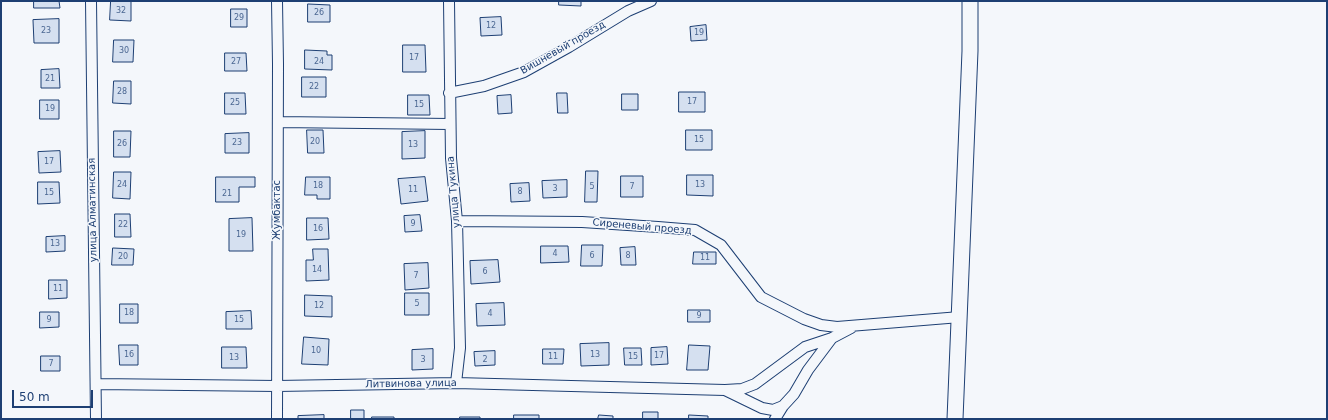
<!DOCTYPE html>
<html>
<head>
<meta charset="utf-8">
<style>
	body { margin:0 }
	#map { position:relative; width:1328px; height:420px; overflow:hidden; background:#f4f7fb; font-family:"DejaVu Sans",sans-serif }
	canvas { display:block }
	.frame { position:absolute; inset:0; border:2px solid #1d3f73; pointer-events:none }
	.scale { position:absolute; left:12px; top:390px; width:81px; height:18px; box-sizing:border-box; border:2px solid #1d3f73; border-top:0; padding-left:5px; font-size:12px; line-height:14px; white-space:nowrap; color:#1d3f73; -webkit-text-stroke:3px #f4f7fb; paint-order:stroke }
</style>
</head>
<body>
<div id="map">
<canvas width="1328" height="420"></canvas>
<div class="frame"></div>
<div class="scale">50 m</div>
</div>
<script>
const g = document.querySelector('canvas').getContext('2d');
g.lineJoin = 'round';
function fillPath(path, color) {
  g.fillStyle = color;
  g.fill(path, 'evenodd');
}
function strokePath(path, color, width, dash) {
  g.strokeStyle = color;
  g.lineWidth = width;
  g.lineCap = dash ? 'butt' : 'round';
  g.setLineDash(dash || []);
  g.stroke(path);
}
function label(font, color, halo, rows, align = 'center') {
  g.font = font + ' "DejaVu Sans",sans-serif';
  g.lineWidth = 3;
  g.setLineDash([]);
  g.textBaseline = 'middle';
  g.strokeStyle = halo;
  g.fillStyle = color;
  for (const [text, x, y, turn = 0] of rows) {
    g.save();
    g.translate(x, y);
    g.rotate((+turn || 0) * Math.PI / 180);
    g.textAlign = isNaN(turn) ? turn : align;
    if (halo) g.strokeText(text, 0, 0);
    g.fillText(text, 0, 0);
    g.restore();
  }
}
const building = new Path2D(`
	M34,1H59L60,8H34Z
	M111,1H131V21L110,20Z
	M559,1H581V6L559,5Z
	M308,4L330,5V22H308Z
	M231,9H247V27H231Z
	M501,17L502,35L481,36L480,18Z
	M59,19V43H34L33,20Z
	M706,25L707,40L691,41L690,27Z
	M114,40H134L133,62H113Z
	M403,45H425L426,72H403Z
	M305,50L327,51V55H332V70L305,69Z
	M225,53H246L247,71H225Z
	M59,69L60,88H41V70Z
	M302,77H326V97H302Z
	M114,81H131V104L113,103Z
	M679,92H705V112H679Z
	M225,93H245L246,114H225Z
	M557,93H567L568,113H558Z
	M622,94H638V110H622Z
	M408,95H429L430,115H408Z
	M511,95L512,113L498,114L497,96Z
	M40,100H59V119H40Z
	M307,130H323L324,153H308Z
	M686,130H712V150H686Z
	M114,131H131L130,157H114Z
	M425,131V158L402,159V132Z
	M249,133V153H225V134Z
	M60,151L61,172L39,173L38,152Z
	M586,171H598L597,202H585Z
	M114,172H131L130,199L113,198Z
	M687,175H713V196L687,195Z
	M621,176H643V197H621Z
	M216,177H255V187H239V202H216Z
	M306,177H330V199H317V195H305Z
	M425,177L428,201L401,204L398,179Z
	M567,180V197L543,198L542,181Z
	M38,182H59L60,203L38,204Z
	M529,183L530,201L511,202L510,184Z
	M115,214H130L131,237H115Z
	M420,215L422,231L405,232L404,216Z
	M252,218L253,251H229V219Z
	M307,218H328L329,239L307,240Z
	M65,236V251L46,252V237Z
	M582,245H603L602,266H581Z
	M541,246H568L569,262L541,263Z
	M635,247L636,265H621L620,248Z
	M113,248L134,249L133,265H112Z
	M313,249H328L329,280L306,281V260H313Z
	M694,252H716V264H693Z
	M498,260L500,282L471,284L470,261Z
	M428,263L429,288L405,290L404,264Z
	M49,280H67V298L49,299Z
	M405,293H429V315H405Z
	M305,295L332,296V317L305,316Z
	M504,303L505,325L477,326L476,304Z
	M120,304H138V323H120Z
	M688,310H710V322H688Z
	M251,311L252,329H226V312Z
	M40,312H59V327L40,328Z
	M304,337L329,339L328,365L302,364Z
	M609,343V365L581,366L580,344Z
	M119,345H138V365H120Z
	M689,345L710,346L708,370H687Z
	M222,347H246L247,368H222Z
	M667,347L668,364L651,365V348Z
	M624,348H641L642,365H625Z
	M433,349V369L412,370V350Z
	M543,349H564L563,364H543Z
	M495,351V365L475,366L474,352Z
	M41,356H60V371H41Z
	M351,410H364V419H351Z
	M643,412H658V419H643Z
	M324,415V419H298V416Z
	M514,415H539V419H514Z
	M599,415L613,416V419H598Z
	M689,415L708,416V419H689Z
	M372,417H394V419H372Z
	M460,417H480V419H460Z`);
fillPath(building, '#d5e0f0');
strokePath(building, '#1d3f73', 1);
const minor = new Path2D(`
	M91,1L96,419
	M449,1L451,158L457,221L460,348L456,383
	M449,93L484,86L524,72L569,47L628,11L651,1
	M278,122L450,124
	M457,221L582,222L658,227L695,230L721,245L761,297L804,319L821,325L837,327L960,317
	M96,384L277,386L456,383L725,390L742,389L755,384L805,347L832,338
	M725,390L762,408L773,410L783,406L794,394L808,370L832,338L851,328
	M277,419L278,64L277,1
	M775,419L783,406`);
const primary = new Path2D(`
	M955,419L970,51V1`);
strokePath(minor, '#1d3f73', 12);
strokePath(primary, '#1d3f73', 17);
strokePath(minor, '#f4f7fb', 10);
strokePath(primary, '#f4f7fb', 15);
label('8px', '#4b6792', null, [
	["32",121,11],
	["26",319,13],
	["29",239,18],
	["12",491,26],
	["23",46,31],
	["19",699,33],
	["30",124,51],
	["17",414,58],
	["27",236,62],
	["24",319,62],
	["21",50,79],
	["22",314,87],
	["28",122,92],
	["17",692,102],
	["25",235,103],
	["15",419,105],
	["19",50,109],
	["15",699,140],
	["20",315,142],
	["23",237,143],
	["26",122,144],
	["13",413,145],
	["17",49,162],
	["24",122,185],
	["13",700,185],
	["18",318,186],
	["5",592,187],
	["7",632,187],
	["3",555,189],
	["11",413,190],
	["8",520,192],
	["15",49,193],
	["21",227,194],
	["9",413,224],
	["22",123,225],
	["16",318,229],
	["19",241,235],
	["13",55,244],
	["4",555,254],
	["6",592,256],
	["8",628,256],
	["20",123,257],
	["11",705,258],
	["14",317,270],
	["6",485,272],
	["7",416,276],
	["11",58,289],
	["5",417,304],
	["12",319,306],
	["18",129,313],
	["4",490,314],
	["9",699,316],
	["9",49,320],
	["15",239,320],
	["10",316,351],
	["16",129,355],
	["13",595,355],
	["17",659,356],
	["11",553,357],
	["15",633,357],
	["13",234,358],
	["3",423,360],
	["2",485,360],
	["7",51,364]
]);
label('10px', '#1d3f73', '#f4f7fb', [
	["Вишневый проезд",563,48,-30],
	["улица Тукина",454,192,-95],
	["улица Алматинская",93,210,-91],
	["Жумбактас",277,210,-90],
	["Сиреневый проезд",642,227,5],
	["Литвинова улица",411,384,-1]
]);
</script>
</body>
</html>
